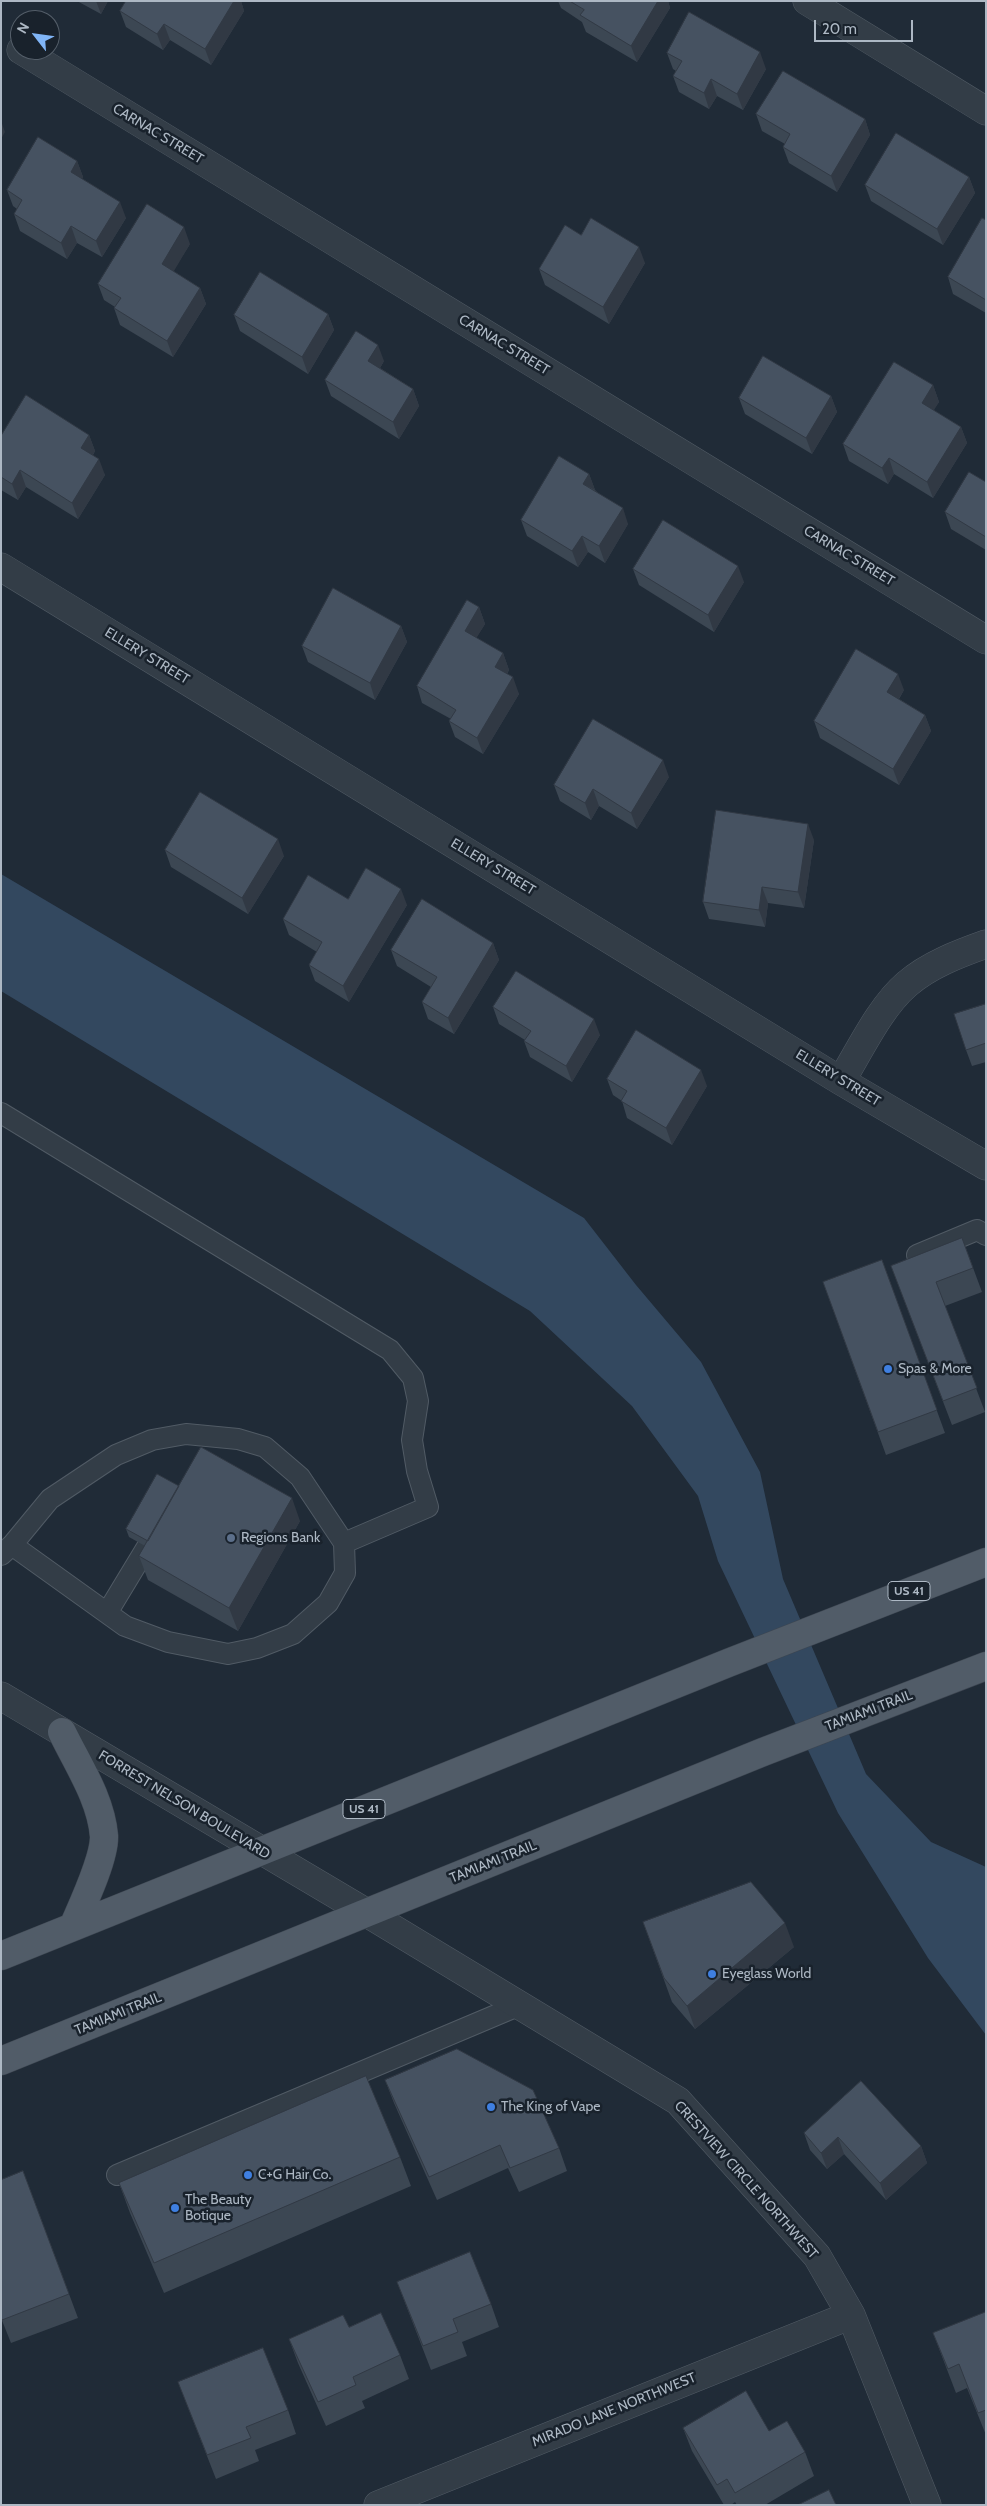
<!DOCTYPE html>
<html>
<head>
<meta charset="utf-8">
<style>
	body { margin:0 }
	#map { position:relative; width:987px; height:2506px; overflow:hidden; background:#202b37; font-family:Cabin,sans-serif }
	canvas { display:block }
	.frame { position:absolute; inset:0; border:2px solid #adb8c4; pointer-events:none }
	.north { position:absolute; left:10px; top:10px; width:50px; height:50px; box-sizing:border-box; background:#19222c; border:1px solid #545e69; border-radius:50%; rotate:300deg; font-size:14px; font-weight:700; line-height:20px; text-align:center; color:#adb8c4 }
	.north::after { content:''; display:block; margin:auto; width:18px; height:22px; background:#80b5f7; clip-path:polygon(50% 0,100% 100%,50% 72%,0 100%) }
	.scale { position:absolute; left:814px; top:20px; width:99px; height:22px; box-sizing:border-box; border:2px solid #adb8c4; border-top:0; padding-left:6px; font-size:15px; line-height:18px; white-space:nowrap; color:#adb8c4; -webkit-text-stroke:4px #19222c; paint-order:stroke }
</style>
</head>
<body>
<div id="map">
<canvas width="987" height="2506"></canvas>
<div class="frame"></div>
<div class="north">N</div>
<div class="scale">20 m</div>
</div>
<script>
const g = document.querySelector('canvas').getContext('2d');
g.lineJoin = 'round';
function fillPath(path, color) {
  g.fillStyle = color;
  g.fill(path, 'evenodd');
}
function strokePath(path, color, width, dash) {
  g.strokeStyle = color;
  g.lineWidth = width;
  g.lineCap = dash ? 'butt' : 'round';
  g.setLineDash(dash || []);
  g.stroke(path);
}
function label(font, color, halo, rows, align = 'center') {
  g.font = font + ' Cabin,sans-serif';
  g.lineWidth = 5;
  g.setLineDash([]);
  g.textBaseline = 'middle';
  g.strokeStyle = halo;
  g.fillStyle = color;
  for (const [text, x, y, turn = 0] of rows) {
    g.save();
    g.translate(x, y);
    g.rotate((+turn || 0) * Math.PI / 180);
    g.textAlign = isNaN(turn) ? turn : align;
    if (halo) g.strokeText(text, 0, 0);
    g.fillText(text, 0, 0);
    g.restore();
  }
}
fillPath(new Path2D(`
	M1,874L584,1218L636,1285L701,1362L760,1472L783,1579L866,1774L931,1842L986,1867V2035L928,1958L838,1813L718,1561L698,1496L632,1406L530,1311L1,991Z`), '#33485f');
const service = new Path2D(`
	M1,1113L390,1350L413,1378L418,1401L412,1440L417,1471L428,1507L344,1543L345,1573L328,1603L293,1634L257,1648L228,1654L168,1642L125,1626L12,1545L1,1555
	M917,1255L977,1230L986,1235
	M12,1545L50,1499L116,1455L152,1440L186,1434L238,1439L265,1447L300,1477L344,1543
	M107,1613L153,1537
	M117,2175L520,2005`);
const minor = new Path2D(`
	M807,1L986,111
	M21,50L986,640
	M1,567L841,1081L986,1166
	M841,1081C860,1050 880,1007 907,984C929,965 958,954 986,944
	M367,1913L678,2101L817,2256L851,2315L927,2505
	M378,2505L851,2315`);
const tertiary = new Path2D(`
	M1,1696L367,1913`);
const primary = new Path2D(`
	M62,1732C78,1765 101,1799 104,1836C105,1858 82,1906 73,1927
	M1,1956L728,1663L986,1562
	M1,2061L763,1752L986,1666`);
strokePath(service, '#515b65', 22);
strokePath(minor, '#515b65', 29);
strokePath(tertiary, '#515b65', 29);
strokePath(primary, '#3d4651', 29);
strokePath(service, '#333d47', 20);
strokePath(minor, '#333d47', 28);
strokePath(tertiary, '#333d47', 28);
strokePath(primary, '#515c68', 28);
fillPath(new Path2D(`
	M77,1H108L101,14Z
	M126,1H241L244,11L211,65L170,40L163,50L126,27L120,11Z
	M558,1H668L670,8L637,62L586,32L582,22L561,8Z
	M667,53L766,69L743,110L717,96L709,109L679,92L673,76L676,71L673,69Z
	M756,114L865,119L870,135L837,192L789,163L783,147L785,144L762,131Z
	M77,161L83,177L82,179L126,218L102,257L77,243L67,259L20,231L14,214L17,209L13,206L7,190Z
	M969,177L975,193L943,245L871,201L865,185Z
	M986,220V313L953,294L948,277Z
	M190,244L173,271L200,288L206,304L173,357L120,325L114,308L115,307L104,300L98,284Z
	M645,263L609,324L545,285L539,269Z
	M328,314L334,330L308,374L240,331L234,315Z
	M384,361L380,368L413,389L419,406L399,439L331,396L325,380Z
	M933,385L939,402L933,410L961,427L967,443L933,498L894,474L888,484L849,461L843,444Z
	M831,396L837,412L812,454L745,414L739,398Z
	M89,435L95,451L93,455L105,475L78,519L26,487L18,500L1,490V436Z
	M589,474L595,490L628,524L605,563L588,552L578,567L527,536L521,520Z
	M986,482V550L951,529L945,512Z
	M633,569L744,582L714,632L639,585Z
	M479,607L485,624L476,638L503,653L509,670L507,674L519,694L483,754L455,737L449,721L451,719L422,703L417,686Z
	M401,626L407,642L375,700L308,662L302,646Z
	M904,690L899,699L925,715L931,731L899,785L820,738L814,721Z
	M669,777L637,829L599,806L591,820L560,801L554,785Z
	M814,840L804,908L768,903L765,927L709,919L703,902Z
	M165,850L284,856L248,914L171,867Z
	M348,899L407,905L349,1002L315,981L309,965L317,952L289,935L283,919Z
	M493,943L499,960L454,1034L428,1019L422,1002L431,987L397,966L391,950Z
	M986,1004V1062L972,1066L966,1050Z
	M493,1007L600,1035L572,1082L530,1057L524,1041L525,1040L499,1024Z
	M607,1079L707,1086L672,1145L627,1118L622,1101L613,1095Z
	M962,1238L982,1292L945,1306L985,1412L952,1425L891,1266Z
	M882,1260L945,1433L886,1455L823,1282Z
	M179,1486L300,1521L238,1631L148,1580L139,1556L145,1546L129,1537L126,1529Z
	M643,1922L794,1947L695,2029L672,2002Z
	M385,2080L559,2148L567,2171L519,2192L508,2168L437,2200L394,2103Z
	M804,2133L921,2146L927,2163L886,2200L844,2154L827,2169L810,2150Z
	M400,2157L411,2186L164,2293L130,2213L119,2183Z
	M23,2171L78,2318L11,2343L1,2318Z
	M397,2282L491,2304L499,2327L462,2342L467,2356L431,2370Z
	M986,2312V2435L967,2388L956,2393L933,2333Z
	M349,2327L400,2355L409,2379L362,2401L365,2408L326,2426L298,2363L289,2339Z
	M178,2382L288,2410L296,2434L255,2450L259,2461L216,2479Z
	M683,2428L769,2431L805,2452L814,2476L765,2505H737L735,2502L731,2505H724L692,2451Z`), '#3c4753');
fillPath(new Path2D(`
	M96,1H108L101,14Z
	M234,1H241L244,11L211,65L205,49Z
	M658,1H668L670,8L637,62L631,46Z
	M164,24L170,40L163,50L157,34Z
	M760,52L766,69L743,110L737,94Z
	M711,79L717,96L709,109L704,93Z
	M865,119L870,135L837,192L831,176Z
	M1,121L5,132L1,139Z
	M77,161L83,177L77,188L71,172Z
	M969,177L975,193L943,245L937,229Z
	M120,202L126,218L102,257L96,241Z
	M71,226L77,243L67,259L61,243Z
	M184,227L190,244L168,281L162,264Z
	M639,247L645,263L609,324L603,307Z
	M200,288L206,304L173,357L167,341Z
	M328,314L334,330L308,374L302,357Z
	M378,345L384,361L374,378L368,361Z
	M933,385L939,402L928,420L922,403Z
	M413,389L419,406L399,439L393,422Z
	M831,396L837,412L812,454L806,438Z
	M961,427L967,443L933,498L927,482Z
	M89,435L95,451L87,464L81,448Z
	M889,458L894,474L888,484L882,468Z
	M99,459L105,475L78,519L72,503Z
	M20,470L26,487L18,500L12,484Z
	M589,474L595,490L583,484Z
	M623,508L628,524L605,563L599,546Z
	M582,536L588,552L578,567L572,551Z
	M738,566L744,582L714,632L708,615Z
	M479,607L485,624L471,647L465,631Z
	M401,626L407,642L375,700L370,683Z
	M503,653L509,670L501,683L495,667Z
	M898,674L904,690L893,708L887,692Z
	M513,677L519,694L483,754L477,738Z
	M925,715L931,731L899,785L893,769Z
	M663,760L669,777L637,829L631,813Z
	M593,789L599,806L591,820L585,803Z
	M808,824L814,840L804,908L798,892Z
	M278,839L284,856L248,914L242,898Z
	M762,887L768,903L765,927L759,910Z
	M401,889L407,905L349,1002L343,986Z
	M493,943L499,960L454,1034L448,1018Z
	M594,1019L600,1035L572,1082L566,1066Z
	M701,1070L707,1086L672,1145L666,1128Z
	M292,1498L300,1521L238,1631L229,1608Z
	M785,1923L794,1947L695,2029L687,2006Z
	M838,2137L844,2154L827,2169L821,2153Z
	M921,2146L927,2163L886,2200L880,2183Z`), '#313944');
const building = new Path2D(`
	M126,1H234L205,49L164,24L157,34L120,11Z
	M570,1H658L631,46L580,15L584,10Z
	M689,12L760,52L737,94L711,79L704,93L673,76L682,61L667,53Z
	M783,71L865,119L831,176L783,147L790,134L756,114Z
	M896,133L969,177L937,229L865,185Z
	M38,137L77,161L71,172L120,202L96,241L71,226L61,243L14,214L22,200L7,190Z
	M147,204L184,227L162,264L200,288L167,341L114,308L121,298L98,284Z
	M591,218L639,247L603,307L539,269L565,225L581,235Z
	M982,218L986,220V300L948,277Z
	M260,272L328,314L302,357L234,315Z
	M356,331L378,345L368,361L413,389L393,422L325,380Z
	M763,356L831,396L806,438L739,398Z
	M894,362L933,385L922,403L961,427L927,482L889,458L882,468L843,444Z
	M26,395L89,435L81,448L99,459L72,503L20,470L12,484L1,477V436Z
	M559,456L589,474L583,484L623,508L599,546L582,536L572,551L521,520Z
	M969,472L986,482V537L945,512Z
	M663,520L738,566L708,615L633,569Z
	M333,588L401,626L370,683L302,646Z
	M467,600L479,607L465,631L503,653L495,667L513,677L477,738L449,721L456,710L417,686Z
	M856,649L898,674L887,692L925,715L893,769L814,721Z
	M593,719L663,760L631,813L593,789L585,803L554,785Z
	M200,792L278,839L242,898L165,850Z
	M716,810L808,824L798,892L762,887L759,910L703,902Z
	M366,868L401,889L343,986L309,965L322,942L283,919L308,875L348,899Z
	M422,899L493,943L448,1018L422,1002L437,977L391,950Z
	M516,971L594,1019L566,1066L524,1041L531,1031L493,1007Z
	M986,1004V1043L966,1050L954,1014Z
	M636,1030L701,1070L666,1128L621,1101L627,1091L607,1079Z
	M962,1238L973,1268L936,1282L977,1388L943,1401L891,1266Z
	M882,1260L937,1410L878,1432L823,1282Z
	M201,1447L292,1498L229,1608L139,1556Z
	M157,1474L179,1486L148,1541L126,1529Z
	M751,1882L785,1923L687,2006L664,1978L643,1922Z
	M457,2049L533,2090L559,2148L510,2168L500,2145L429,2177L385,2080Z
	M366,2076L400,2157L154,2263L119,2183Z
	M861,2081L921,2146L880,2183L838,2137L821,2153L804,2133Z
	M23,2171L69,2294L2,2320L1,2317V2180Z
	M470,2252L491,2304L453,2319L458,2332L423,2346L397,2282Z
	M986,2312V2410L978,2413L959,2364L948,2369L933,2333Z
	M381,2313L400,2355L353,2377L356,2385L318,2402L289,2339L343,2315L349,2327Z
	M263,2348L288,2410L246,2427L251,2438L207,2455L178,2382Z
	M746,2391L769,2431L787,2421L805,2452L735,2493L727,2479L717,2485L683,2428Z
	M829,2490L836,2505H798Z`);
fillPath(building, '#465261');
strokePath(building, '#313944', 1);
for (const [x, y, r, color] of [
	[888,1369,5,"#3f7fe0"],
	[231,1538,5,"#5c6f8a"],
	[712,1974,5,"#3f7fe0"],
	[491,2107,5,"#3f7fe0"],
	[248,2175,5,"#3f7fe0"],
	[175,2208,5,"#3f7fe0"]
]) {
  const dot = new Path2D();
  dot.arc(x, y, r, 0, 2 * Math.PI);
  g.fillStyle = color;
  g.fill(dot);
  strokePath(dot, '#19222c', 2);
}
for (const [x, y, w] of [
	[909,1591,42],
	[364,1809,42]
]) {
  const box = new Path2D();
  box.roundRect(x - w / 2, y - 9.5, w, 19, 4);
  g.fillStyle = '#19222c';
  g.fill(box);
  strokePath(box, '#adb8c4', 1);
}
label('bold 12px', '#adb8c4', null, [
	["US 41",909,1591],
	["US 41",364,1809]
]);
label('14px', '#adb8c4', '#19222c', [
	["CARNAC STREET",158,134,31],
	["CARNAC STREET",504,345,31],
	["CARNAC STREET",849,556,31],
	["ELLERY STREET",147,656,31],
	["ELLERY STREET",493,867,31],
	["ELLERY STREET",838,1078,31],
	["TAMIAMI TRAIL",869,1711,-21],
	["FORREST NELSON BOULEVARD",184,1805,31],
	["TAMIAMI TRAIL",493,1862,-22],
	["TAMIAMI TRAIL",118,2014,-22],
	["CRESTVIEW CIRCLE NORTHWEST",746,2180,48],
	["MIRADO LANE NORTHWEST",614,2410,-22]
]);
label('14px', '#adb8c4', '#19222c', [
	["Spas & More",898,1369],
	["Regions Bank",241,1538],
	["Eyeglass World",722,1974],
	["The King of Vape",501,2107],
	["C+G Hair Co.",258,2175],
	["The Beauty",185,2200],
	["Botique",185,2216]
], 'left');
</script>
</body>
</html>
